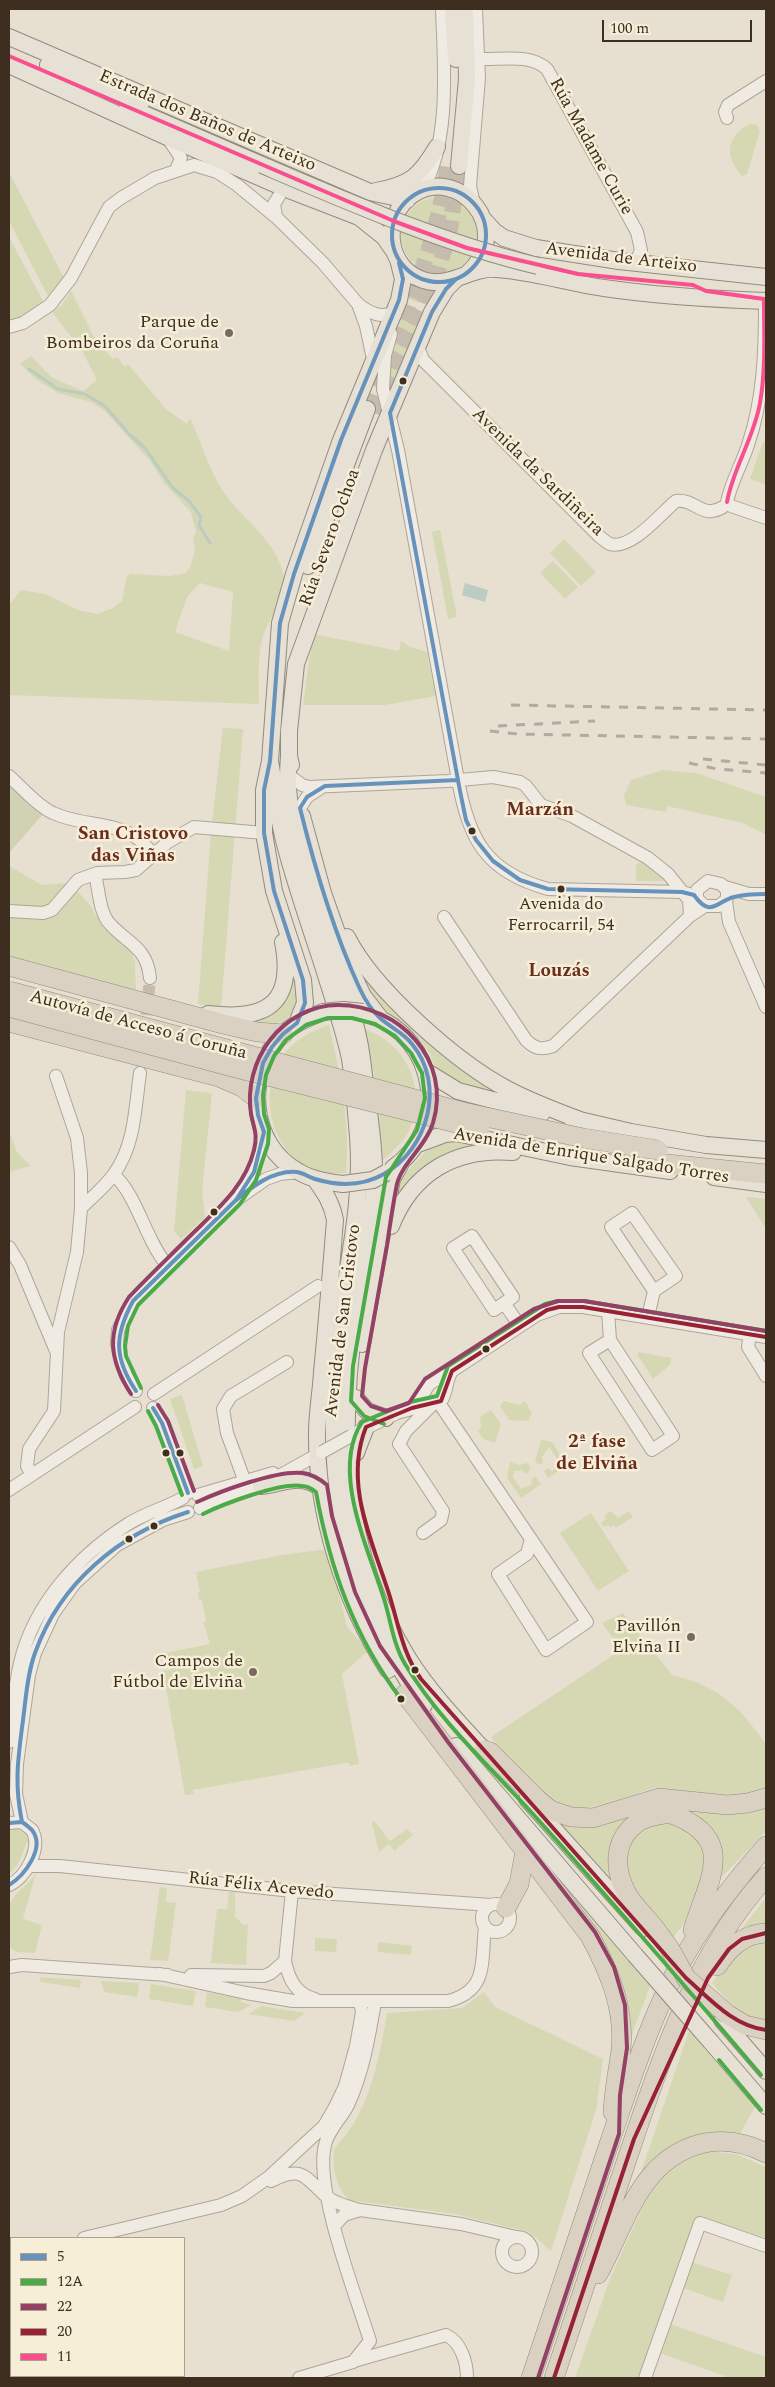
<!DOCTYPE html>
<html>
<head>
<meta charset="utf-8">
<style>
	body { margin:0 }
	#map { position:relative; width:775px; height:2387px; overflow:hidden; background:#e7e0d1; font-family:Spectral,serif }
	canvas { display:block }
	.frame { position:absolute; inset:0; border:10px solid #3d2e20; pointer-events:none }
	.legend { position:absolute; left:10px; top:2237px; width:175px; height:140px; box-sizing:border-box; background:#f7eed8; border:1px solid #ada18e; margin:0; padding:6px 9px; list-style:none; font-size:15px; color:#3d2e20 }
	.legend li { display:flex; align-items:center; gap:10px; height:25px }
	.legend b { width:25px; border:1px solid #ada18e }
	.scale { position:absolute; left:602px; top:20px; width:150px; height:22px; box-sizing:border-box; border:2px solid #3d2e20; border-top:0; padding-left:6px; font-size:15px; line-height:18px; white-space:nowrap; color:#3d2e20; -webkit-text-stroke:4px #f7eed8; paint-order:stroke }
</style>
</head>
<body>
<div id="map">
<canvas width="775" height="2387"></canvas>
<div class="frame"></div>
<ul class="legend">
<li><b style="height:6px;background:#6792bc"></b>5</li>
<li><b style="height:6px;background:#4bab48"></b>12A</li>
<li><b style="height:6px;background:#934165"></b>22</li>
<li><b style="height:6px;background:#982135"></b>20</li>
<li><b style="height:6px;background:#f94f8e"></b>11</li>
</ul>
<div class="scale">100 m</div>
</div>
<script>
const g = document.querySelector('canvas').getContext('2d');
g.lineJoin = 'round';
function fillPath(path, color) {
  g.fillStyle = color;
  g.fill(path, 'evenodd');
}
function strokePath(path, color, width, dash) {
  g.strokeStyle = color;
  g.lineWidth = width;
  g.lineCap = dash ? 'butt' : 'round';
  g.setLineDash(dash || []);
  g.stroke(path);
}
function label(font, color, halo, rows, align = 'center') {
  g.font = font + ' Spectral,serif';
  g.lineWidth = 5;
  g.setLineDash([]);
  g.textBaseline = 'middle';
  g.strokeStyle = halo;
  g.fillStyle = color;
  for (const [text, x, y, turn = 0] of rows) {
    g.save();
    g.translate(x, y);
    g.rotate((+turn || 0) * Math.PI / 180);
    g.textAlign = isNaN(turn) ? turn : align;
    if (halo) g.strokeText(text, 0, 0);
    g.fillText(text, 0, 0);
    g.restore();
  }
}
fillPath(new Path2D(`
	M750,124L757,125L760,131L747,174L742,176C724,156 726,136 750,124Z
	M9,172L65,280L48,296L9,221Z
	M401 235a38 38 0 1 1 76 0a38 38 0 1 1-76 0Z
	M9,237L42,299V305L23,319L9,324Z
	M409,280L434,289L427,305L408,299Z
	M71,291L96,341L113,359L117,357L125,367L128,364L167,410L187,424L190,418C201,441 209,470 223,491C242,520 279,541 284,578C286,598 267,621 262,639C257,661 259,682 259,704L9,695V605L21,590L45,594L78,610L97,614L113,608L122,601L127,576L131,574L170,576L186,573L191,565L195,549L193,538L196,532L191,512L164,483L150,461L106,412L91,402L58,393L37,380L20,364L31,356L51,377L83,391L97,380L82,351L52,312L61,306ZM200,583L233,592L229,651L175,632L187,597Z
	M406,306L424,312L390,398C386,362 393,339 406,306Z
	M763,442L766,443V485L750,479Z
	M440,530L457,617L448,619L432,532Z
	M564,539L596,572L581,586L550,553Z
	M553,561L578,587L565,599L540,573Z
	M313,634L399,651L401,641L410,647L427,652L436,696L385,705H303Z
	M223,728L243,729L221,1008L198,1004L211,833Z
	M663,770L696,773L766,797V835L743,823L667,806L666,812L626,805L624,796L631,780Z
	M641,862L645,865L647,862L665,877V881H636V865Z
	M9,866L42,885L70,883L90,905L104,929L118,937L131,951L135,963L136,991L9,958Z
	M358,967L530,1105L461,1087L437,1071L429,1052L418,1037L404,1023L378,1007L371,1000Z
	M292,971C303,992 299,1022 270,1025C263,1025 256,1024 250,1024Z
	M329,1025C340,1074 351,1123 346,1173C332,1174 317,1173 305,1166C269,1145 259,1090 282,1057C293,1040 311,1031 329,1025Z
	M364,1029C404,1042 426,1085 412,1124C406,1140 393,1152 380,1162L379,1099Z
	M186,1090L212,1093L202,1191L205,1217L181,1239L174,1231Z
	M9,1130L17,1152L31,1166L9,1172Z
	M450,1139L502,1148L474,1151L395,1206L400,1179L429,1148Z
	M746,1197L766,1199V1229Z
	M639,1352L671,1358L670,1365L653,1379L637,1354Z
	M182,1395L203,1466L194,1469L170,1399Z
	M504,1401L519,1405L525,1401L532,1413L528,1421L509,1420L500,1406Z
	M491,1410L501,1424L495,1443L483,1439L478,1431L481,1427L480,1417Z
	M543,1440L552,1442L567,1465L548,1478L544,1471L547,1468L552,1471L561,1464L549,1447L542,1457L543,1463L539,1465L535,1461L541,1441Z
	M510,1462L519,1465L527,1463L531,1468L527,1474L522,1470L514,1471L513,1477L521,1489L532,1484L531,1480L535,1476L541,1484L521,1498L507,1478Z
	M611,1511L618,1518L629,1511L633,1517L616,1528L614,1525L610,1528L608,1525L604,1527L601,1523L605,1520V1515Z
	M591,1513L629,1571L598,1591L560,1533Z
	M328,1549L347,1627L368,1651L342,1674L359,1764L349,1766V1763H345L193,1790L194,1794L185,1795L163,1671L171,1670L165,1653L210,1644L203,1622L206,1621L202,1600H199L198,1592H200L196,1572L282,1555Z
	M623,1613L672,1675L699,1683L718,1693L739,1710L757,1732L766,1744V1789L751,1795L722,1796L698,1792L654,1788L612,1802L587,1808L564,1807L548,1798L504,1756L491,1737L621,1650L602,1623Z
	M766,1806V1831L719,1880L708,1829L686,1810L639,1812L614,1833L608,1857L611,1878L561,1823L637,1807Z
	M374,1821L390,1841L407,1829L413,1835L394,1851L389,1844L379,1852L372,1823Z
	M656,1823L681,1824L700,1841L707,1866L689,1917L672,1939L626,1882L624,1858L634,1838Z
	M15,1828L25,1832L28,1840L18,1864L9,1874V1831Z
	M36,1873L23,1919L42,1925L35,1953L17,1952L9,1947L10,1904C15,1891 29,1885 36,1873Z
	M160,1887L167,1888L166,1902L176,1903L168,1961L150,1960Z
	M229,1892H235V1916L243,1925L248,1924L246,1965L211,1963L217,1909H227Z
	M766,1898V1926L738,1933Z
	M575,1899L650,1986L627,2048L573,1901Z
	M315,1938L337,1939L336,1952L315,1951Z
	M378,1942L412,1946L411,1955L378,1952Z
	M766,1943V2023L761,2025L732,2006L712,1983L726,1963L746,1946Z
	M39,1977L81,1980L80,1988L41,1982Z
	M101,1981L139,1983L137,1997L104,1992Z
	M151,1984L196,1991L193,2006L149,1999Z
	M207,1992L241,1999V2002L251,2005L238,2012L205,2007Z
	M484,1992L495,2007L603,2059L596,2110L551,2251L529,2232L455,2214L349,2200C336,2187 332,2169 334,2150C341,2140 351,2129 357,2118C374,2085 381,2050 387,2013L462,2008Z
	M261,2006L305,2013L294,2021L248,2014Z
	M689,2031L755,2107L738,2137H709L638,2181Z
	M705,2151L735,2154L766,2167V2238L698,2216L638,2378H575L610,2279L652,2186L668,2169L685,2157Z
	M691,2262L732,2275L723,2302L683,2288Z
	M670,2324L766,2357L765,2378H730L660,2353Z`), '#d6d7b3');
fillPath(new Path2D(`
	M9,782L45,812L9,853Z`), '#d1d1b3');
fillPath(new Path2D(`
	M465,583L488,590L485,602L462,595Z`), '#bcccc2');
strokePath(new Path2D(`
	M29,369L58,389L85,394L105,406L129,434L145,448L172,487L189,501L201,517L199,525L210,543`), '#bcccc2', 3);
strokePath(new Path2D(`
	M145,1033L150,978`), '#c5bcae', 12, [12, 6]);
strokePath(new Path2D(`
	M367,409C399,328 437,250 448,163
	M377,414L437,274L450,229L459,166`), '#c5bcae', 16, [16, 8]);
const minor = new Path2D(`
	M479,59C501,60 530,53 547,69L637,232L641,250L636,263
	M727,118L725,112L728,105L766,81
	M167,137L181,158L176,170
	M422,191C451,140 444,66 442,9
	M474,204L470,186L479,78L476,9
	M276,217L274,204L284,188
	M358,304L366,326L373,359
	M9,327L23,323L50,305L71,278L109,207L121,198L155,178L194,165L217,172L237,185L276,217L323,263L358,304C370,313 381,319 395,312V315
	M391,334L385,355L383,389L398,450L458,780C469,840 486,872 548,889L682,892L696,896
	M418,347L423,360L600,537C603,539 607,543 610,544C632,550 661,513 676,501C695,498 702,520 723,507
	M727,502C731,482 742,464 748,445C764,398 765,350 765,301
	M731,506L766,518
	M9,776C21,787 39,807 53,813C90,830 128,817 153,855
	M294,779L302,785L309,787L448,781L493,777L520,782L526,786L541,805L572,816L648,858L668,874L689,900L690,916
	M300,808L307,797L322,787
	M97,873L96,879C99,892 100,914 110,924C128,944 147,947 150,978
	M708,881L721,884L727,890V899L719,906H705L697,899V890Z
	M725,887L749,894H766
	M726,901L729,922L766,1007
	M9,911L43,913L52,910L78,880L97,873L125,872L136,870L168,842L194,827L264,833
	M444,917L526,1040C535,1049 541,1050 553,1046L690,916L705,906
	M114,1175C137,1195 146,1241 167,1265
	M241,1192L254,1172L264,1132
	M81,1208C92,1197 105,1187 114,1174C135,1145 135,1108 140,1073
	M632,1213L676,1276L654,1291L611,1227Z
	M472,1236L513,1297L494,1310L453,1248Z
	M9,1247L20,1265L56,1351
	M504,1303L520,1326
	M608,1311L610,1340L673,1436L652,1450L589,1353L610,1340
	M648,1317L654,1291
	M750,1334L748,1347L766,1376
	M136,1391L126,1376L117,1344L118,1330L133,1301L236,1200L266,1179L280,1174L299,1172
	M154,1394L318,1286
	M439,1403L531,1539
	M153,1408L162,1423L188,1493
	M412,1408L418,1403L429,1384L452,1371L537,1315L559,1307H583L766,1337
	M358,1432L397,1413L441,1401C448,1392 445,1381 452,1371
	M32,1475L27,1466L29,1449L54,1411L58,1332L77,1252L81,1208V1173L77,1138L56,1076
	M245,1482L227,1433L223,1409L231,1396L287,1362
	M9,1490L135,1407
	M198,1495L273,1473
	M200,1508L261,1486L322,1452
	M423,1533L441,1520L443,1511L399,1444L406,1431L434,1403
	M531,1539L587,1622L546,1650L498,1574L527,1554Z
	M9,1742C12,1716 14,1689 20,1663C34,1604 78,1556 128,1524C145,1513 165,1508 183,1498
	M22,1822L16,1794L17,1764L29,1675L35,1653L53,1614L75,1583L117,1545L163,1520L188,1512
	M9,1823L22,1822C25,1825 30,1828 32,1830C42,1848 26,1878 9,1885
	M28,1866H60L292,1891L491,1905
	M292,1891L285,1961C289,1980 296,1994 315,1999
	M482 1918a14 14 0 1 1 28 0a14 14 0 1 1-28 0Z
	M9,1967L22,1965L168,1975
	M160,1974L246,1993L293,2001H448C489,1991 481,1960 485,1926
	M191,1975L264,1976L271,1973L285,1961
	M271,2181C303,2164 305,2178 327,2197C336,2204 350,2207 360,2210
	M335,2225L344,2215L360,2210L461,2224L516,2237
	M502 2252a15 15 0 1 1 30 0a15 15 0 1 1-30 0Z
	M84,2238L221,2205L242,2196L269,2177L324,2126L335,2107L345,2086L356,2046L362,2012L360,2002
	M9,2256L11,2255
	M354,2361L446,2335C461,2342 467,2362 467,2378
	M299,2378L353,2362L370,2341C356,2295 314,2189 325,2145C328,2130 341,2119 348,2105C363,2073 369,2037 375,2002
	M645,2378L700,2223L766,2246`);
const major = new Path2D(`
	M453,9L456,59
	M9,37L370,192L407,200
	M9,65L167,137L284,188L359,217L384,237L393,250
	M48,65L140,106
	M128,107L262,165
	M459,166L467,79L465,9
	M376,191C410,185 420,176 437,147
	M484,220L494,231L504,238L536,248L619,261L766,277
	M467,274C517,230 458,163 412,195C381,217 386,268 423,280C450,289 470,267 496,269C532,271 568,283 604,288C658,296 712,299 766,301
	M308,566L367,409
	M289,756C288,770 287,784 289,798C294,840 306,882 320,922C336,966 356,1012 362,1059C367,1102 376,1148 374,1192C371,1233 362,1272 356,1313C338,1435 341,1549 408,1658C432,1696 463,1727 493,1760
	M270,761C275,789 278,820 286,848C297,889 311,929 324,969C333,999 344,1029 350,1059C354,1085 356,1112 358,1137C363,1201 348,1260 340,1323C322,1467 338,1585 424,1705
	M291,765L289,756V731L296,664L374,450L432,312L446,289L456,279
	M302,816L323,893L348,964L363,996L380,1018
	M347,937C373,989 457,1063 509,1090C532,1102 556,1111 580,1120
	M323,1012C308,1018 294,1023 283,1034C244,1073 249,1145 299,1172C313,1180 328,1182 343,1184
	M208,1014C265,1021 295,1005 283,942
	M370,1015C437,1037 451,1128 393,1168
	M297,1023L305,1003L303,980L274,891L264,833V790L270,761L280,623L294,574L341,440L399,300L403,279L399,263
	M427,1072L458,1091L542,1113
	M571,1118L631,1132L706,1145L766,1150
	M418,1144L445,1134L456,1133L570,1157L670,1171
	M714,1177L766,1184
	M315,1179C325,1193 332,1203 335,1220C331,1271 327,1321 322,1372C321,1392 317,1412 317,1432C316,1514 344,1601 388,1670
	M391,1226C412,1173 455,1147 513,1152
	M362,1344L392,1179L401,1163
	M356,1398L367,1411L386,1418
	M356,1453L366,1427
	M261,1486C286,1483 300,1472 322,1489
	M456,1746L635,1955
	M527,1799L643,1928
	M722,2020L766,2071
	M711,2042L766,2106`);
const highway = new Path2D(`
	M9,966L223,1024L257,1032L283,1034
	M9,1022L219,1077L242,1087L256,1098
	M657,1163L766,1174
	M405,1694L590,1936C609,1971 625,2008 621,2050C618,2071 614,2091 613,2112
	M484,1750L490,1752L537,1799L550,1810L571,1817L593,1818L659,1798L727,1805L748,1803L766,1798
	M506,1908L519,1884L525,1851
	M653,1926C644,1915 632,1904 626,1892C613,1867 614,1837 640,1821C648,1816 660,1815 669,1813C740,1838 708,1880 693,1930
	M717,1966C729,1948 743,1934 766,1933
	M727,2014L745,2025L766,2030
	M598,2274C626,2225 638,2161 700,2144C722,2138 746,2143 766,2153
	M531,2378C557,2299 584,2220 610,2141C631,2080 654,2007 687,1952C710,1913 737,1879 766,1846
	M554,2378C576,2310 600,2242 622,2174C657,2071 691,1959 766,1877`);
strokePath(minor, '#ada599', 14);
strokePath(major, '#928b80', 18);
strokePath(highway, '#928b80', 20);
strokePath(minor, '#efebe3', 12);
strokePath(major, '#e6e1d4', 16);
strokePath(highway, '#dad1c2', 19);
strokePath(new Path2D(`
	M511,705L766,710
	M498,726L595,721
	M490,731L518,734L766,739
	M703,759L766,765
	M689,763L717,769L766,773`), '#afaaa2', 3, [9, 9]);
const minorBridge = new Path2D(`
	M322,1452L351,1436`);
const majorBridge = new Path2D(`
	M262,165C353,204 442,243 538,266
	M323,1012L343,1010L363,1012
	M343,1184L373,1180L386,1173
	M635,1955L711,2042`);
const highwayBridge = new Path2D(`
	M9,991L463,1112L583,1138L658,1150
	M9,1007L240,1069L480,1129
	M653,1926L670,1949L686,1978L727,2014`);
strokePath(minorBridge, '#ada599', 14, []);
strokePath(majorBridge, '#928b80', 18, []);
strokePath(highwayBridge, '#928b80', 20, []);
strokePath(minorBridge, '#efebe3', 12);
strokePath(majorBridge, '#e6e1d4', 16);
strokePath(highwayBridge, '#dad1c2', 19);
strokePath(new Path2D(`
	M392 235a47 47 0 1 1 94 0a47 47 0 1 1-94 0Z
	M456,279L446,289L432,312L390,413L460,791L466,820L476,840L493,861L520,880L548,889L682,892L694,895C711,919 717,901 734,897C745,894 755,894 766,894
	M234,1202C251,1187 273,1170 297,1172C303,1173 309,1177 315,1179C338,1186 363,1186 384,1174C428,1149 446,1085 412,1044C404,1033 390,1027 380,1018C371,1010 364,998 359,987C333,930 315,869 300,808L307,797L325,786L458,780
	M136,1391C114,1358 114,1336 133,1301L236,1200L254,1172L264,1132L258,1115L256,1098L263,1063L272,1047L283,1034L297,1023L305,1003L303,980L274,891L264,833V790L270,761L280,623L294,574L341,440L399,300L403,279L399,263
	M153,1408L162,1423L188,1493
	M22,1822C14,1783 18,1759 23,1720C26,1698 27,1675 35,1653C60,1583 119,1534 188,1512
	M9,1823L22,1822C25,1824 29,1827 32,1830C46,1848 24,1876 9,1885`), '#6792bc', 4);
strokePath(new Path2D(`
	M141,1388L126,1356L125,1346L128,1326L138,1305L240,1204L256,1180L268,1144L269,1129L264,1114L263,1095L266,1075L274,1056L286,1040L306,1025L328,1018H352L375,1024L395,1036L411,1053L422,1073L425,1098L417,1130L386,1177L353,1366L351,1401L364,1416L384,1424
	M148,1411L156,1426L182,1495
	M203,1514C223,1504 281,1482 302,1486C307,1486 312,1489 316,1492C330,1568 354,1637 401,1699
	M719,2060L761,2110
	M761,2075C686,1987 610,1899 532,1813C488,1765 439,1720 405,1664C393,1644 391,1621 384,1599C369,1550 330,1471 362,1422L410,1402L437,1396L448,1366L545,1304L558,1301H584L766,1331`), '#4bab48', 4);
strokePath(new Path2D(`
	M131,1394C109,1360 106,1332 129,1297C148,1277 168,1258 188,1238C214,1212 245,1188 254,1150C258,1134 254,1129 251,1114C247,1088 254,1061 270,1040C286,1019 312,1005 338,1005C400,1005 452,1060 433,1123C426,1146 402,1163 397,1184C393,1204 390,1225 387,1245C380,1286 372,1327 365,1368L362,1396L371,1406L386,1411L409,1403L425,1379L534,1309L558,1301H584L766,1331
	M158,1405L168,1421L194,1491
	M197,1502C221,1491 277,1470 302,1473C312,1474 320,1479 327,1485L332,1516L355,1592L380,1646L448,1742L595,1932L614,1967L625,2005L627,2048L620,2095L619,2134L538,2378`), '#934165', 4);
strokePath(new Path2D(`
	M766,1337L583,1307H559L547,1310L452,1371L441,1401L412,1408L366,1427C343,1485 373,1542 390,1597C399,1627 403,1654 421,1679L686,1978C710,1999 733,2026 766,2030
	M554,2378L634,2139L708,1978L729,1949L742,1939L766,1933`), '#982135', 4);
strokePath(new Path2D(`
	M9,56L396,222L467,248L578,274L693,285L706,291L764,299C764,333 766,369 760,403C754,438 733,468 727,502`), '#f94f8e', 4);
for (const [x, y, r, color] of [
	[229,333,5,"#786c5e"],
	[403,381,4.5,"#3d2e20"],
	[472,831,4.5,"#3d2e20"],
	[561,889,4.5,"#3d2e20"],
	[214,1212,4.5,"#3d2e20"],
	[486,1349,4.5,"#3d2e20"],
	[166,1453,4.5,"#3d2e20"],
	[180,1453,4.5,"#3d2e20"],
	[154,1526,4.5,"#3d2e20"],
	[129,1539,4.5,"#3d2e20"],
	[691,1637,5,"#786c5e"],
	[415,1670,4.5,"#3d2e20"],
	[253,1672,5,"#786c5e"],
	[401,1699,4.5,"#3d2e20"]
]) {
  const dot = new Path2D();
  dot.arc(x, y, r, 0, 2 * Math.PI);
  g.fillStyle = color;
  g.fill(dot);
  strokePath(dot, '#f7eed8', 2);
}
label('17px', '#3d2e20', '#f7eed8', [
	["Avenida do",561,906],
	["Ferrocarril, 54",561,927]
]);
label('18px', '#3d2e20', '#f7eed8', [
	["Estrada dos Baños de Arteixo",207,122,23],
	["Rúa Madame Curie",590,147,61],
	["Avenida de Arteixo",621,259,7],
	["Avenida da Sardiñeira",537,473,44],
	["Rúa Severo Ochoa",331,538,-70],
	["Autovía de Acceso á Coruña",138,1026,15],
	["Avenida de Enrique Salgado Torres",591,1157,9],
	["Avenida de San Cristovo",344,1321,-83],
	["Rúa Félix Acevedo",261,1887,6]
]);
label('18px', '#3d2e20', '#f7eed8', [
	["Parque de",219,323],
	["Bombeiros da Coruña",219,344],
	["Pavillón",681,1627],
	["Elviña II",681,1648],
	["Campos de",243,1662],
	["Fútbol de Elviña",243,1683]
], 'right');
label('bold 19px', '#6b2e1e', '#f7eed8', [
	["Marzán",540,811],
	["San Cristovo",133,835],
	["das Viñas",133,857],
	["Louzás",559,972],
	["2ª fase",597,1443],
	["de Elviña",597,1465]
]);
</script>
</body>
</html>
